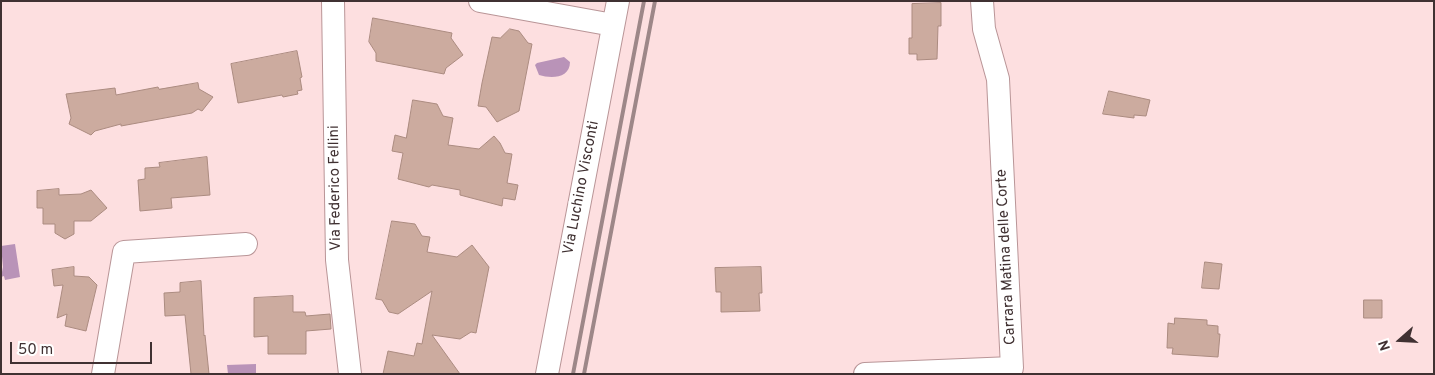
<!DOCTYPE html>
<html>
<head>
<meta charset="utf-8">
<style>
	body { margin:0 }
	#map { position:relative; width:1435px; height:375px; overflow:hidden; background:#fddfe0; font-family:Overpass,sans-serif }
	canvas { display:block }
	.frame { position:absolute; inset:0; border:2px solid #403132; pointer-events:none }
	.north { position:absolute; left:1375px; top:315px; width:50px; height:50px; -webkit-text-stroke:4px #fff; paint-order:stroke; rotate:251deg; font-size:14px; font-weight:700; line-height:20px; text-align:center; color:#403132 }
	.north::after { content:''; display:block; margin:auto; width:18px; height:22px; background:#403132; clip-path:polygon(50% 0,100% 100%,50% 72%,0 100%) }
	.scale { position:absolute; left:10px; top:342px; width:142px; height:22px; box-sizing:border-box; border:2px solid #403132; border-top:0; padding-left:6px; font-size:15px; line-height:18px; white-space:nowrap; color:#403132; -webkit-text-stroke:4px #fff; paint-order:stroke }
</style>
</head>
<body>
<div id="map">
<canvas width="1435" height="375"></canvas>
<div class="frame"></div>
<div class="north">N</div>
<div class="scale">50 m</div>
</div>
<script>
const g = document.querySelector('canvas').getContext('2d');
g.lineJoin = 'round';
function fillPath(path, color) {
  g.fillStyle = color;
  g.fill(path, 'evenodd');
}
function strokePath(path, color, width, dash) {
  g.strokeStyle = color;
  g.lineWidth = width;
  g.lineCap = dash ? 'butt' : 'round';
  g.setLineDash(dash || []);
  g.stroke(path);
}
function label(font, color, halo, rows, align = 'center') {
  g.font = font + ' Overpass,sans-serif';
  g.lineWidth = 5;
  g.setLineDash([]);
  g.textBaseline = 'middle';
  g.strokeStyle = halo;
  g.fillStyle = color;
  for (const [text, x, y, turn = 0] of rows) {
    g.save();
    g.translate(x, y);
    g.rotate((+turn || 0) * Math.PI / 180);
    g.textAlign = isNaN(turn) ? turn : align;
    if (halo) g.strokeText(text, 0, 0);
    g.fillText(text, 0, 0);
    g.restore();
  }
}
fillPath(new Path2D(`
	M564,57L570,62C570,78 552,79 539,75L535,65L537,63Z
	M15,244L20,277L5,280L4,276L1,277L3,267L1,246Z
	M256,364V374H228L227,365Z`), '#b993b8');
const building = new Path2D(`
	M941,3V26H938L937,59L917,60V54H909V38H912V4Z
	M373,18L452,33L451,38L463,55L446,68L444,74L376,61V53L369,42Z
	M510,29L519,31L528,43L532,44L519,111L497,122L486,107L478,106L482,83L492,37L500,38Z
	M297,51L302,77L300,78L302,90L297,91L298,94L283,97L282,95L238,103L231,64Z
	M198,83L199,89L213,97L202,111L198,109L192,113L121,126V124L95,131L91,135L69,124L71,118L66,94L115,88L116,95L158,87L159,89Z
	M1109,91L1150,100L1146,116L1134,115V118L1103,114Z
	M413,100L437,104L443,116L453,118L448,145L479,149L494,136L500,143L505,153L512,154L507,183L518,185L515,200L503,198L502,206L460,195V190L432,185L429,187L398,179L403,153L392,151L395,135L406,138Z
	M207,157L210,195L171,198L172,208L140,211L138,180L145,179V168L160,167L159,163Z
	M59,189V195L81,194L91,190L107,208L91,221H74V234L65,239L55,233V224H43V208H37V191Z
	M392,221L415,224L422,236L430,237L427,252L457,257L472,245L489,267L476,333L471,332L460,339L432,335L460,374H383L388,351L414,356L417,343L422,344L432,291L398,314L389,312L382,300L376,299Z
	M1205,262L1222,264L1219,289L1202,288Z
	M74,267V276L89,277L97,285L86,331L65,326L67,314L57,318L63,285L54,286L52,270Z
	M761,267L762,293H759L760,311L721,312V292H716L715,268Z
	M201,281L204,336L205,335L209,374H191L185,315L165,316L164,293L180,292V283Z
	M293,296V312H305L306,316L330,314L331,329L306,331V354H268V336L254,337V298Z
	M1364,300H1382V318H1364Z
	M1175,318L1207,320V325L1218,326V334H1220L1218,357L1172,354L1173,348H1167L1168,323L1174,324Z`);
fillPath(building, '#ccab9f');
strokePath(building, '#ab8b80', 1);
const minor = new Path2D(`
	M333,1L337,260L350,374
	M480,1L613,25
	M103,374L124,252L246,244
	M547,374L618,1
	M865,374L1012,368L998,79L984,29L982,1`);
strokePath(minor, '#b99597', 24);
strokePath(minor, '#fff', 22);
strokePath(new Path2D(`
	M573,374L644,1
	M584,374L655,1`), '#9d8788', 4);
label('15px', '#403132', '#fff', [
	["Via Federico Fellini",336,188,-91],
	["Via Luchino Visconti",582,188,-79],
	["Carrara Matina delle Corte",1007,257,-93]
]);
</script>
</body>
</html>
